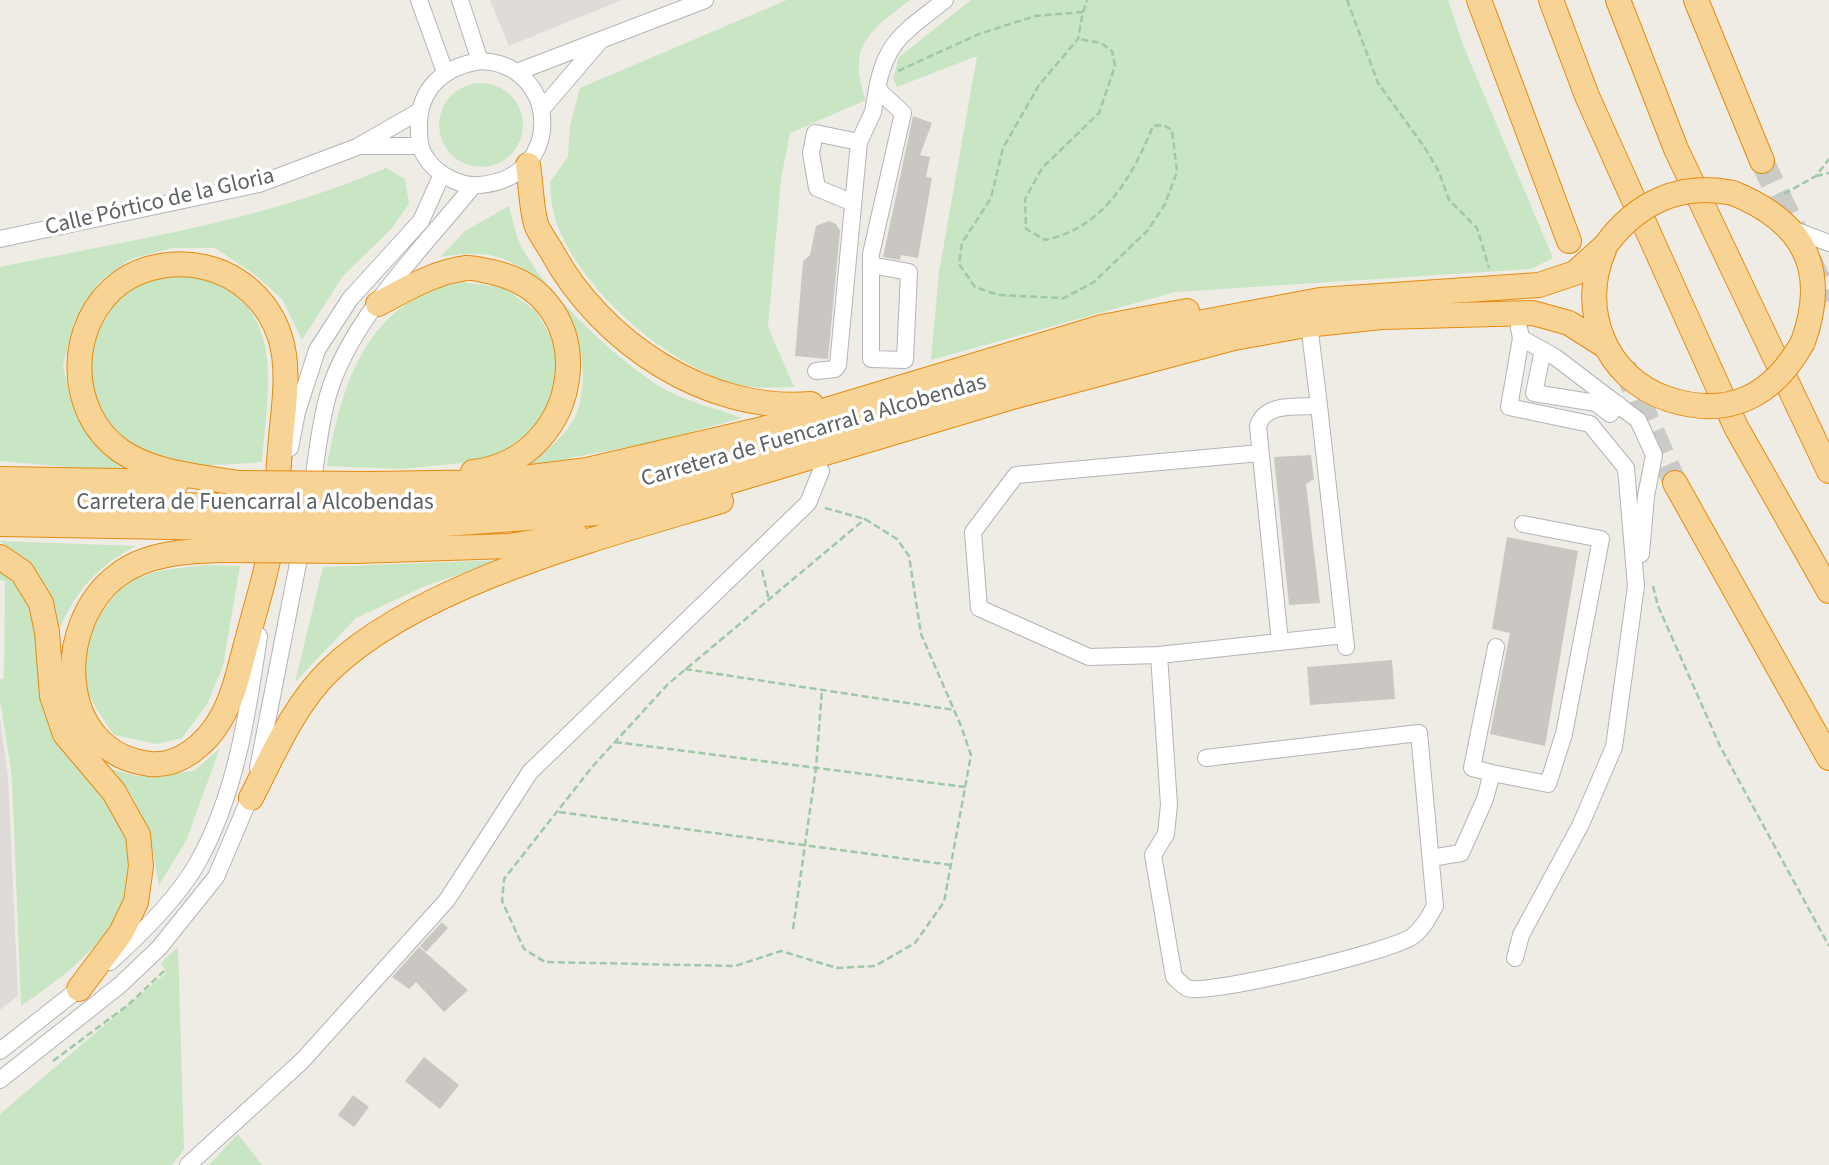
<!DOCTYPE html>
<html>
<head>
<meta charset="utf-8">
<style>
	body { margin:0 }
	canvas { display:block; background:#efece6 }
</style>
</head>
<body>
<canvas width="1829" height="1165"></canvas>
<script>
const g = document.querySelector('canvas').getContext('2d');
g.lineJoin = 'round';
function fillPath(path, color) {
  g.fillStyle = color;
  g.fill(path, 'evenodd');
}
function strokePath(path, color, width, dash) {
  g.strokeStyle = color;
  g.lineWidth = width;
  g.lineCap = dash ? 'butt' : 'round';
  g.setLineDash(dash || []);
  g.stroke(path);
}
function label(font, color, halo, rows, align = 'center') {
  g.font = font + ' "Source Sans 3",sans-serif';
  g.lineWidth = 7;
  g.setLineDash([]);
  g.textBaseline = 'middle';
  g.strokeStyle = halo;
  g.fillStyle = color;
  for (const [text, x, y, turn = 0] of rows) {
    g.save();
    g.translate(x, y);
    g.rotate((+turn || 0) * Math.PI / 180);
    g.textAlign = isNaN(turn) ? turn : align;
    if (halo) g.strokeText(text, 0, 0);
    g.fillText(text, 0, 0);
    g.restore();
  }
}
fillPath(new Path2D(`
	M490,0H622L509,46Z
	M0,719L8,777L18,996L0,1010Z`), '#dedbd8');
fillPath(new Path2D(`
	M787,0H910C870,31 846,46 866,100L790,133L781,179L768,327L794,387C777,387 758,389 741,385C673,369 590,298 561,234C553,217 551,200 550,182L568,157L570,125L580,88Z
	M971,0H1448L1463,45L1553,258L1531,269L1175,292L931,360L939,272L977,56L897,87L893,79L899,57Z
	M439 125a42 42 0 1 1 84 0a42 42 0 1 1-84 0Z
	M386,168L405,179L409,204L392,228L343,276L302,340L282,299L254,274L215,248H172L131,259L99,282L74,322L63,365L70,397L83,428L126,472L0,461V267C130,240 264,221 386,168Z
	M509,206C512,216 514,227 517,237C536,285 621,365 666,390C689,402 717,409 742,418L654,442L528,466C547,450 572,432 579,406C594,346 565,286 508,261C487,251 462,254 440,257L465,231Z
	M184,274C289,294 269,382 262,462C227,464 183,470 150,457C96,434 68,356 108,308C126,286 158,277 184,274Z
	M460,282L504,288L536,311L554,342L557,388L536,428L491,460L403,469L327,466C340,400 355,332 419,296C431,289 447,286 460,282Z
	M0,541L136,546C99,565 77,589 60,628L49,591L27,561Z
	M500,560L423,587L356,618L295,682L323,567Z
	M206,565L240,566L223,666L207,704L182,738L157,744L114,735C102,717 85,695 83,673C81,643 104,601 128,584C149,569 181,568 206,565Z
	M0,566L7,569C16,584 32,603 35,620C41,644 38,695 48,714C65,745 93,770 110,800C164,898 96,955 21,1006L12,777L0,700V680L4,678L5,581L0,580Z
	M220,748L186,841L159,885C150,833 146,811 112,769L136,776L194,771Z
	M178,947L184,1149L172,1165H0V1114L166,973L161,963Z
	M238,1134L262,1165H209Z`), '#c8e5c4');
fillPath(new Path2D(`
	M913,116L932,123L920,155L930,157L926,177L932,178L918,258L901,255L900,260L883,257Z
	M829,221L836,224L840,231L828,359L795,356L803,261L810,255L816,226Z
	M1311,455L1314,479L1306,484L1320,603L1289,605L1274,457Z
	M1507,537L1578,551L1545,746L1490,734L1510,633L1492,629Z
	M1392,660L1395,699L1310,705L1307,667Z
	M442,922L448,928L426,952L420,946Z
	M419,947L468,990L444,1012L416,982L409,989L392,977Z
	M424,1057L459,1085L440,1109L405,1081Z
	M353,1095L369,1107L354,1127L338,1115Z`), '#cac7c2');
strokePath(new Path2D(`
	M1762,161L1829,301
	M1624,366L1675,483`), '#cacac6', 24, [24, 12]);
const minor = new Path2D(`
	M419,0L445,72
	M460,0L480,61
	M480,61C559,63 567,177 480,185C462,187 440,176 429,162C420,151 419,142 419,128C418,89 443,67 480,61Z
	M517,72L705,0
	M541,110L601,40
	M359,146H419
	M851,202L817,188L811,153L815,133L859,142
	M1792,229L1829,243
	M0,239L259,184L357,147L418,112
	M871,265L909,272L905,360L871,359V254L903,113L877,89C886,39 908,30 945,0
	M1519,328L1521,338L1555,357L1638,420L1654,455L1646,496L1641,554
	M1543,350L1534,393L1596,403L1610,414L1618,404
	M816,371L835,369L838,365L859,142L873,112L877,89
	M1319,406L1346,647
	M290,448L297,412L317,350L350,299L421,221L442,174
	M311,493C317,460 319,424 329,392C352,317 424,247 473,186
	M1280,642L1258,426C1265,402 1298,407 1319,406L1309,324
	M1159,655L1344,635
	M1206,758L1419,733L1435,906C1429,917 1423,928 1413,936C1394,951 1207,996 1187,988C1183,986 1178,980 1174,977L1153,855L1166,834L1169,805L1159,655L1089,657L979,608L973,532L1016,475L1260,453
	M258,768L302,543
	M1492,773L1472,768L1496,647
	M1431,858L1461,853L1485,799L1492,773L1548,784L1564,734L1601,539L1523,524
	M1515,958L1521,935L1581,824L1614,747L1636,586L1626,468L1590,424L1509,407L1521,338
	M110,962C140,935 178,898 198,862C236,794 248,712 259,636
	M0,1051L85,984
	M0,1080L120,985L159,948L216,877L253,790
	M188,1165L302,1061L447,900L530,772L808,503L821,471`);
const highway = new Path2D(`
	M1479,0L1569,241
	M1551,0L1587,96L1736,427L1829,591
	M1618,0L1676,149L1829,471
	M1696,0L1762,161
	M528,165C531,184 531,206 536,224C539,233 547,243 552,252C601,342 707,413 811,404
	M1733,193C1804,222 1829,269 1803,342
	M1604,250C1578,309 1605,378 1668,399
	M378,304C405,290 434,272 466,268C474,267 484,271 492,272C607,297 584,460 473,472
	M0,479L177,482
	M1675,483L1829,758
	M372,484L492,482L587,470L763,429L1102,327L1187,311
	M0,502L231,506
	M368,508L497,503L590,492L700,467L1198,323L1320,300L1539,285L1575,273L1605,246
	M0,524L225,528
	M362,530L597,513L701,490L1009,398L1234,338L1306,325L1382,317L1533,313L1569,323L1605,346
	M222,550C187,551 147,553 118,575C52,624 56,753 150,764C179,767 206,744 220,720C235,695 240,665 248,637C256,605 268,571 272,538C277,505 278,471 281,437C284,405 290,368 280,337C269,302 240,275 204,267C177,261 145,265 121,282C66,322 65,412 121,451C155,474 198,476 237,483
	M356,551L509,546L576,535
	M0,557L22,572L41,603L47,632L52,696L65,734L114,792L138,835L141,866L136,902L121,933L79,989
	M251,798C273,755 294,705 329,671C418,584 601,537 721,501`);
strokePath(minor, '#b1b4b7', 18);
strokePath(highway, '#e68b0e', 26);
strokePath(new Path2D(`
	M1347,0L1378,83L1425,148L1439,172L1449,200L1477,228L1489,268
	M1083,12L1087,0
	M898,71L979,34L1035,16L1083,12L1078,39L1039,85L1003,148L991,198L962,243L959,264L975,287L998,295L1064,298L1094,282L1148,230L1165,204L1177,172L1172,130L1163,125L1153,126C1132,178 1103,228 1045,240L1026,229L1025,199L1042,168L1099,113L1115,66L1112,51L1101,43L1078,39
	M1816,176L1829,173
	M1784,194L1816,176L1829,159
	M825,508L865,519
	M865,519L897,539L909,556L921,634L961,726L971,755L944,902L915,943L875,966L837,968L781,951L735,966L545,962L524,949L502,901L504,879L593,766L668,684Z
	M762,570L769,600
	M1653,586L1658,606L1720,746L1829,946
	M685,669L954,710
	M615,742L965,787
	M559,812L951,865
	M793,929L816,768L822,690
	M53,1061L128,1005L164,971`), '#9fc8a6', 2.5, [7, 3.5]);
strokePath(minor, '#fff', 16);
strokePath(highway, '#f7d395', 24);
const highwayBridge = new Path2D(`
	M1605,246C1636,203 1680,182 1733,193
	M1668,399C1729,419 1773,396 1803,342
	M237,483L372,484
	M231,506L368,508
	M225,528L362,530
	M222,550L356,551`);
strokePath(highwayBridge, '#e68b0e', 26, []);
strokePath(highwayBridge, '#f7d395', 24);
label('23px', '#5d6265', '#fff', [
	["Calle Pórtico de la Gloria",160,203,-13],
	["Carretera de Fuencarral a Alcobendas",814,432,-16],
	["Carretera de Fuencarral a Alcobendas",255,504]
]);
</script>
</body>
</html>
